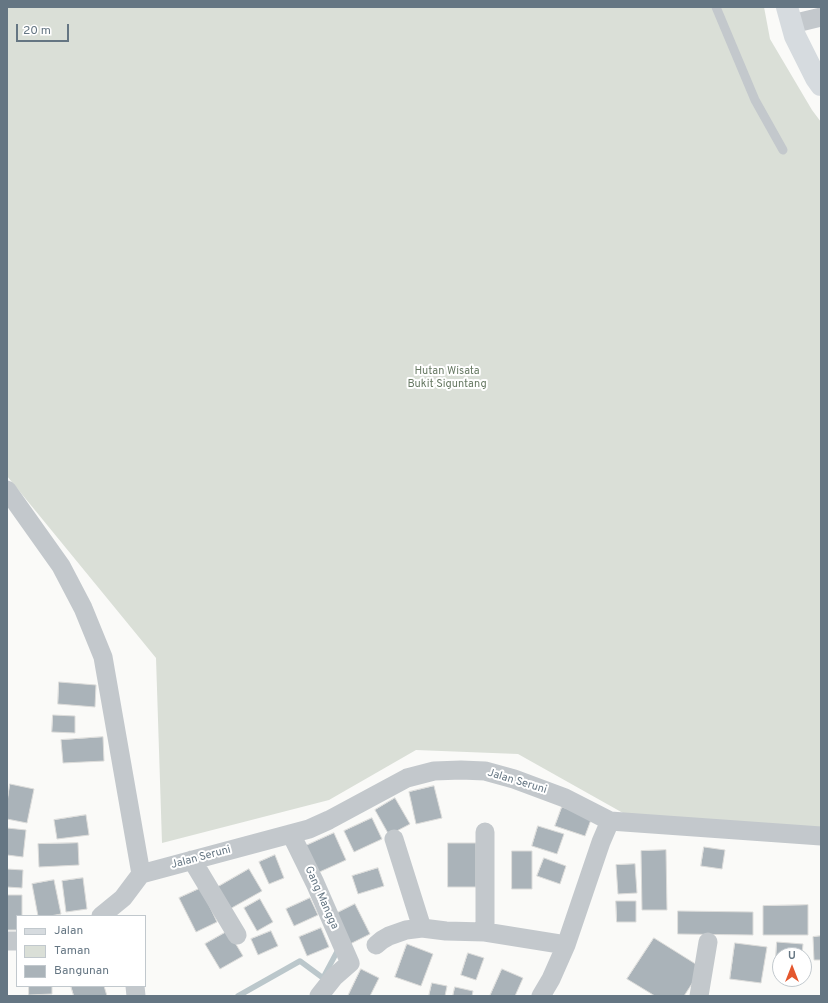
<!DOCTYPE html>
<html>
<head>
<meta charset="utf-8">
<style>
	body { margin:0 }
	#map { position:relative; width:828px; height:1003px; overflow:hidden; background:#fafaf8; font-family:Overpass,sans-serif }
	canvas { display:block }
	.frame { position:absolute; inset:0; border:8px solid #657683; pointer-events:none }
	.legend { position:absolute; left:16px; top:915px; width:130px; height:72px; box-sizing:border-box; background:#fff; border:1px solid #c1c8cd; margin:0; padding:5px 7px; list-style:none; font-size:12px; color:#657683 }
	.legend li { display:flex; align-items:center; gap:8px; height:20px }
	.legend b { width:20px; border:1px solid #c1c8cd }
	.north { position:absolute; left:772px; top:947px; width:40px; height:40px; box-sizing:border-box; background:#fff; border:1px solid #c1c8cd; border-radius:50%; rotate:0deg; font-size:11px; font-weight:700; line-height:16px; text-align:center; color:#657683 }
	.north::after { content:''; display:block; margin:auto; width:14px; height:18px; background:#e4572e; clip-path:polygon(50% 0,100% 100%,50% 72%,0 100%) }
	.scale { position:absolute; left:16px; top:24px; width:53px; height:18px; box-sizing:border-box; border:2px solid #657683; border-top:0; padding-left:5px; font-size:12px; line-height:14px; white-space:nowrap; color:#657683; -webkit-text-stroke:3px #fff; paint-order:stroke }
</style>
</head>
<body>
<div id="map">
<canvas width="828" height="1003"></canvas>
<div class="frame"></div>
<ul class="legend">
<li><b style="height:5px;background:#d6dbdf"></b>Jalan</li>
<li><b style="height:11px;background:#dadfd7"></b>Taman</li>
<li><b style="height:11px;background:#aab3b9"></b>Bangunan</li>
</ul>
<div class="north">U</div>
<div class="scale">20 m</div>
</div>
<script>
const g = document.querySelector('canvas').getContext('2d');
g.lineJoin = 'round';
function fillPath(path, color) {
  g.fillStyle = color;
  g.fill(path, 'evenodd');
}
function strokePath(path, color, width, dash) {
  g.strokeStyle = color;
  g.lineWidth = width;
  g.lineCap = dash ? 'butt' : 'round';
  g.setLineDash(dash || []);
  g.stroke(path);
}
function label(font, color, halo, rows, align = 'center') {
  g.font = font + ' Overpass,sans-serif';
  g.lineWidth = 4;
  g.setLineDash([]);
  g.textBaseline = 'middle';
  g.strokeStyle = halo;
  g.fillStyle = color;
  for (const [text, x, y, turn = 0] of rows) {
    g.save();
    g.translate(x, y);
    g.rotate((+turn || 0) * Math.PI / 180);
    g.textAlign = isNaN(turn) ? turn : align;
    if (halo) g.strokeText(text, 0, 0);
    g.fillText(text, 0, 0);
    g.restore();
  }
}
fillPath(new Path2D(`
	M7,7H764L770,39L812,110L821,122V831L623,813L518,754L416,750L329,800L162,843L156,658L7,476Z`), '#dadfd7');
strokePath(new Path2D(`
	M238,996L300,961L323,978L339,948`), '#bbc7cb', 5.5);
const building = new Path2D(`
	M59,682L96,685L95,707L58,704Z
	M53,715L75,716V733L52,732Z
	M103,737L104,761L63,763L61,740Z
	M10,784L34,789L27,823L7,819V803Z
	M434,786L442,818L416,824L409,792Z
	M395,798L410,824L389,835L375,810Z
	M562,807L592,817L585,836L555,826Z
	M86,815L89,835L57,839L54,820Z
	M372,818L382,839L354,852L344,831Z
	M538,826L564,834L557,854L532,846Z
	M7,828L26,830L23,857L7,855Z
	M334,833L346,860L315,874L303,847Z
	M78,843L79,865L39,867L38,844Z
	M448,843H476V887H448Z
	M704,847L725,850L722,869L701,866Z
	M666,850L667,910H642L641,851Z
	M512,851H532V889H512Z
	M275,855L284,878L269,884L259,862Z
	M544,858L566,866L560,884L537,876Z
	M635,864L637,893L618,894L616,865Z
	M378,868L384,886L358,894L352,876Z
	M7,869L23,870L22,888L7,887Z
	M249,869L262,891L228,910L216,888Z
	M83,878L87,909L66,912L62,881Z
	M54,880L61,914L50,916H38L32,884Z
	M201,888L217,922L196,932L179,898Z
	M7,895H22V916H17V930H7Z
	M310,898L318,915L294,926L286,909Z
	M260,899L273,922L257,931L244,908Z
	M616,901H636V922H617Z
	M355,904L370,934L350,944L335,914Z
	M808,905V935H763V906Z
	M678,911L753,912V935L678,934Z
	M321,928L329,947L307,956L299,937Z
	M228,931L243,956L220,969L205,944Z
	M271,931L278,946L258,955L251,939Z
	M821,936V960H814L813,937Z
	M654,938L702,968L684,996H655L627,979Z
	M777,942L803,944L802,955H780V970H775Z
	M735,943L767,947L761,983L730,979Z
	M407,944L433,954L421,986L395,977Z
	M468,953L484,958L476,980L461,975Z
	M361,969L379,978L370,996H348Z
	M502,969L523,978L515,996H490Z
	M432,983L447,986L445,996H429Z
	M29,986H52V994L29,995Z
	M71,986H104L107,996H74Z
	M455,987L473,991L472,996H453Z`);
fillPath(building, '#aab3b9');
strokePath(building, '#dcdcda', 1);
strokePath(new Path2D(`
	M716,7L755,100L783,150`), '#c3c8cc', 9);
strokePath(new Path2D(`
	M792,24L821,17
	M7,490L61,566L83,608L103,657L141,874
	M291,834L315,883L350,963L334,977L319,996
	M394,839L422,928
	M192,860L237,935
	M101,916L123,898L141,874L309,829L329,820L407,778L434,771L461,770L485,771L514,779L565,798L610,821L821,836
	M485,932V832
	M7,941H17
	M376,945L382,940L389,936L406,930L422,928L446,931L485,932L566,945
	M135,986L136,996
	M541,996L551,979L566,945L601,842L610,821
	M699,996L708,942`), '#c3c8cc', 19);
strokePath(new Path2D(`
	M787,7L795,36L816,78L821,85`), '#d6dbdf', 22);
label('11px', '#687a64', '#fff', [
	["Hutan Wisata",447,372],
	["Bukit Siguntang",447,385]
]);
label('11px', '#657683', '#fff', [
	["Jalan Seruni",517,782,17],
	["Jalan Seruni",201,858,-15],
	["Gang Mangga",321,898,66]
]);
</script>
</body>
</html>
